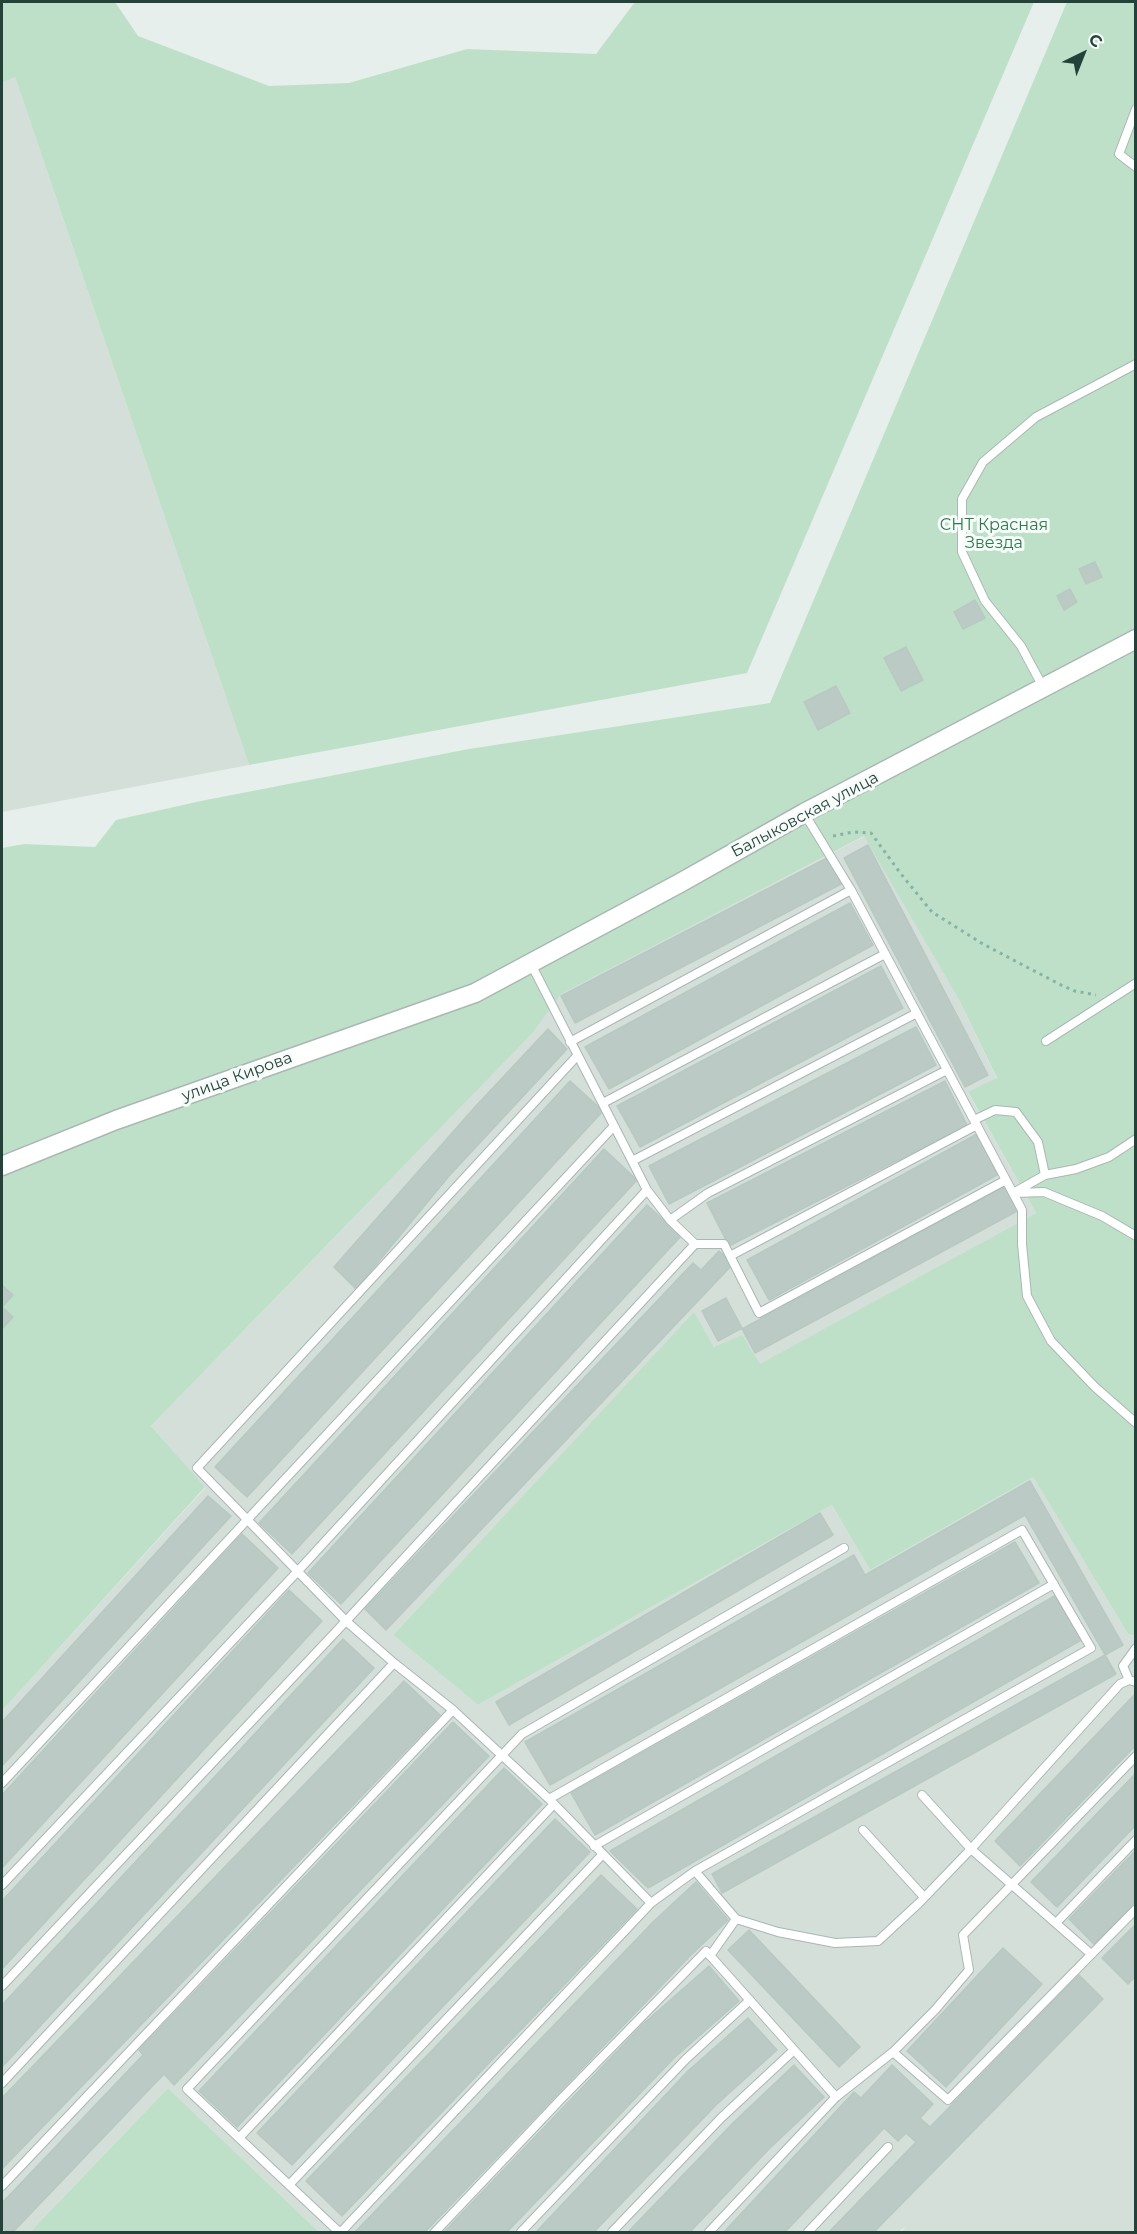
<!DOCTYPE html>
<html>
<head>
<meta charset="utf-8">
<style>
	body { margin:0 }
	#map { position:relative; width:1137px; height:2234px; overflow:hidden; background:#e6efeb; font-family:Montserrat,sans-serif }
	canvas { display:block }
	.frame { position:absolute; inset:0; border:3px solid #24423a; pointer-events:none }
	.north { position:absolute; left:1053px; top:24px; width:60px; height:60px; -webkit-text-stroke:4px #f7fbf9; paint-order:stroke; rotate:43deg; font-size:16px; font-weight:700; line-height:24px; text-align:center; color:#24423a }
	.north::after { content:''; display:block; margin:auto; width:21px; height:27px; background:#24423a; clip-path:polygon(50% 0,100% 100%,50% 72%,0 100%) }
</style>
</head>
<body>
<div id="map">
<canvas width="1137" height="2234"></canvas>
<div class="frame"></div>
<div class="north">С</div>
</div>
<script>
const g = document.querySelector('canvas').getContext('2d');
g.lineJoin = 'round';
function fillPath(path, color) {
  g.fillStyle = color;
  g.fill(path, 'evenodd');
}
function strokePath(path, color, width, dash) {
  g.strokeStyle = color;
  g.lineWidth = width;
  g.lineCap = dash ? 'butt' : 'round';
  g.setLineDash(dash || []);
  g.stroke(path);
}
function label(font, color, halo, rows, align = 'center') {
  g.font = font + ' Montserrat,sans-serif';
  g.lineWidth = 6;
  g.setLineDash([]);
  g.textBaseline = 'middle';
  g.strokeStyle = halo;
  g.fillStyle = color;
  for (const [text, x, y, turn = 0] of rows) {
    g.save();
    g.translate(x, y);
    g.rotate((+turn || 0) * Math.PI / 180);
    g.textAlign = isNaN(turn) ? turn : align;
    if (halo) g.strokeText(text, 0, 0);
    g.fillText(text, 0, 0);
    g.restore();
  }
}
fillPath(new Path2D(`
	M15,77L249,765L2,812V83Z
	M865,836L959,1000L997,1079L968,1093L1036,1213L760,1365L714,1347L694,1313L393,1635L478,1705L832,1505L870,1570L1033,1477L1128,1634L1135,1636V2232H901L906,2226L899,2232H319L168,2088L30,2232H2V1711L205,1488L151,1426L532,1034L561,993Z`), '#d4dfda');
fillPath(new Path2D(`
	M2,2H115L138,36L269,86L349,83L467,49L596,54L635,2H1034L747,673L249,765L15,77L2,83Z
	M1067,2H1135V1636L1128,1634L1033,1477L870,1570L832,1505L478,1705L393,1635L694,1312L714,1347L742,1335L760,1364L1036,1213L968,1092L997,1078L959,1000L864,836L561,994L532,1034L151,1426L205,1487L2,1711V848L24,844L95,847L116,820L201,801L469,749L770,703Z
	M168,2088L319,2232H30Z`), '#bfe0c8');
const building = new Path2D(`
	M1095,562L1102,577L1086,584L1079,569Z
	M1070,589L1077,602L1064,610L1057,596Z
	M975,600L985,618L963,629L954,612Z
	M906,647L923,680L901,691L884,658Z
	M836,686L850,713L818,730L804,702Z
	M868,845L988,1075L965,1087L844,858Z
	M829,857L843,883L575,1023L561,996Z
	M850,903L873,945L609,1089L585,1047Z
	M881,966L903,1008L640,1147L617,1106Z
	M916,1027L936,1065L669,1204L649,1166Z
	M548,1029L567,1049L449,1176L356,1289L334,1267L474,1108Z
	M570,1081L603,1111L247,1497L215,1467Z
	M945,1081L967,1125L729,1246L707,1203Z
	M977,1134L999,1174L769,1300L747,1260Z
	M604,1149L637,1180L292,1554L259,1523Z
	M1006,1186L1019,1210L755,1353L742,1329Z
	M647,1205L681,1236L341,1604L308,1573Z
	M719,1251L733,1264L386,1630L365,1609L693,1263L701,1270Z
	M2,1285L13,1295L2,1307L13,1317L2,1329Z
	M726,1298L742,1328L718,1341L702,1311Z
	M1030,1481L1123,1645L1105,1655L1025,1515L550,1785L525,1742L854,1555L865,1575Z
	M208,1496L231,1516L2,1766V1722Z
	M820,1513L833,1535L509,1725L496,1702Z
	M242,1534L278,1568L2,1868V1795Z
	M1015,1542L1039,1583L595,1835L571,1793Z
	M289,1590L322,1621L2,1969V1901Z
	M1058,1594L1083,1639L648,1888L610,1851Z
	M343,1639L374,1668L2,2067V2005Z
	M1105,1655L1116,1674L722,1893L712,1874Z
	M404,1681L440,1715L2,2169V2098Z
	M1135,1694L1136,1745L1020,1866L995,1841Z
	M453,1722L489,1756L174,2085L164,2074L13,2232H7L2,2227V2203L143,2055L139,2050Z
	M504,1768L542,1804L237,2127L199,2091Z
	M1136,1773V1825L1057,1907L1031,1882Z
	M555,1819L590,1852L292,2165L257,2133Z
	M1136,1850V1901L1094,1944L1069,1919Z
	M601,1875L637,1909L342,2216L306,2181Z
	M696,1882L728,1920L690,1956L425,2232H355L654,1921Z
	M1136,1924V1976L1128,1984L1102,1958Z
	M749,1930L860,2047L839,2067L728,1950Z
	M1003,1948L1042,1984L946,2087L907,2051Z
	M709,1966L739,2001L674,2058L507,2232H444L643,2024Z
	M1079,1975L1103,1999L874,2232H829L916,2142L906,2133L898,2141L884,2128L785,2232H724L854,2092L861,2098L892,2065L933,2104L920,2118L930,2127Z
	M748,2018L777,2050L717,2104L594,2232H536L688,2071Z
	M794,2065L824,2097L769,2149L690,2232H628L734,2122Z`);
fillPath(building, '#bbcac4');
strokePath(building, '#b8c9c2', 1.5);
const service = new Path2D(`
	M1136,109L1119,154L1136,167
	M1043,687L1021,646L985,601L962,552V499L983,462L1036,417L1136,364
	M1046,1041L1136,983
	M570,1042L851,890
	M603,1103L885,954
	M974,1120L995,1110L1016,1112L1038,1142L1045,1175
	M634,1160L917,1013
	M1006,1180L1022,1210V1244L1027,1296L1051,1341L1095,1387L1136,1423
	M1013,1193L1045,1175L1076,1169L1109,1157L1136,1139
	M1015,1193L1044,1192L1102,1216L1136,1236
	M670,1220L708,1193L947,1070
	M695,1244H724L759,1313L1006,1180L851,890L804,813
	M730,1256L977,1125
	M1129,1680L1123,1666L1136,1648
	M2,1783L614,1126
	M922,1795L971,1849L1091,1954
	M549,1799L1022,1530L1091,1648L695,1871L651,1903L554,1804L549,1799L453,1710L394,1663L346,1621L197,1468L577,1056
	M863,1830L924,1897
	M594,1846L1054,1584
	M695,1871L736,1919L710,1956
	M2,1885L298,1571L647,1190
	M736,1919L778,1932L835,1943L878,1941L919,1903L971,1849L1120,1684L1129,1680L1136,1682
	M1056,1923L1136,1840
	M2,1986L346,1621L695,1244L670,1220L647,1190L531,964
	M893,2052L948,2100L1136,1909
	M2,2083L394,1663
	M239,2138L554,1804
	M289,2185L603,1854
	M2,2186L453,1710
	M339,2232L187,2089L522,1734L844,1548
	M341,2232L651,1903
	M435,2232L563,2097L706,1951L836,2097
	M521,2232L686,2059L750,2000
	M612,2232L721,2118L794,2050
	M709,2232L836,2097L893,2052L935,2010L969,1970L963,1935L1136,1756
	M808,2232L888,2147`);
const tertiary = new Path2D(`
	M2,1166L116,1120L475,993L680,883L804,813L1136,639`);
strokePath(service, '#a8b8b2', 10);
strokePath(tertiary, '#a8b8b2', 21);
strokePath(new Path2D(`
	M833,836L853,832L871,833L901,874L932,912L983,944L1061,985L1075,991L1096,995`), '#86b3a5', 3, [3, 4.5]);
strokePath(service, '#fff', 8);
strokePath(tertiary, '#fff', 18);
label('16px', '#2d7a4b', '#f7fbf9', [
	["СНТ Красная",994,525],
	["Звезда",994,543]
]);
label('16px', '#24423a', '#f7fbf9', [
	["Балыковская улица",805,815,-28],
	["улица Кирова",237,1077,-20]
]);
</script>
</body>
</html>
